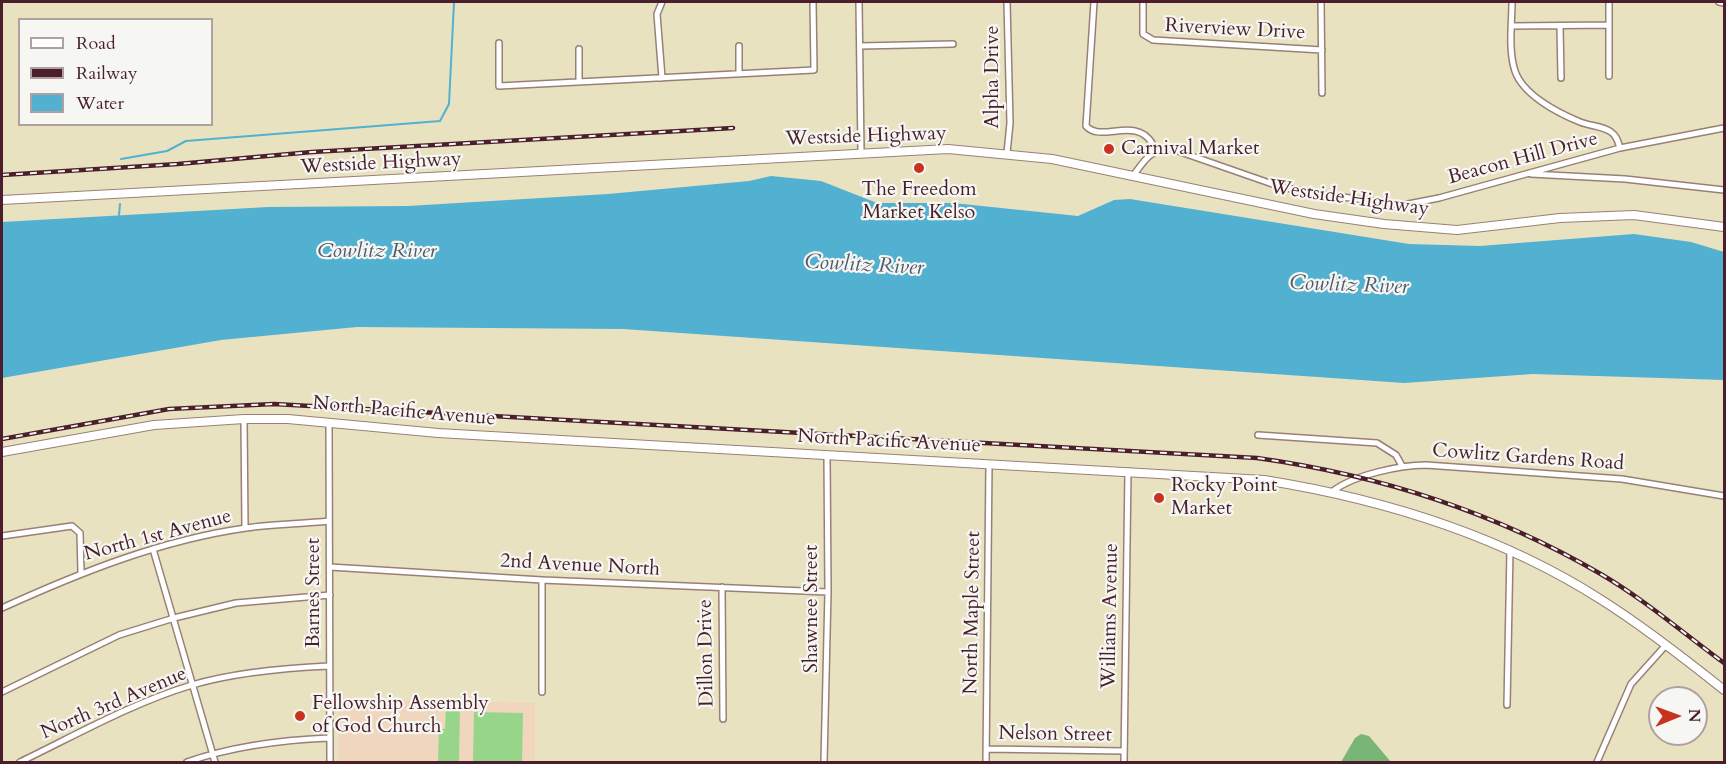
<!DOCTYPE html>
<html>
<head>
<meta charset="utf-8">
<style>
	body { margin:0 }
	#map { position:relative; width:1726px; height:764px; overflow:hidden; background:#e8e2c1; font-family:Cardo,serif }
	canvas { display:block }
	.frame { position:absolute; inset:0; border:3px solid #4a1f2b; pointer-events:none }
	.legend { position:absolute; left:18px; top:18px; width:195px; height:108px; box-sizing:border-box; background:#f6f6f2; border:2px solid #b1a0a2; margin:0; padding:8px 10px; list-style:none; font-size:18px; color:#4a1f2b }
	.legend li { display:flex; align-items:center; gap:12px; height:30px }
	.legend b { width:30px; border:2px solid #b1a0a2 }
	.north { position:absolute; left:1648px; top:686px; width:60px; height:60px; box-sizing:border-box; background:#f6f6f2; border:2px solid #b1a0a2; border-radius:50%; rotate:89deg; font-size:16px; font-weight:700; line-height:24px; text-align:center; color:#4a1f2b }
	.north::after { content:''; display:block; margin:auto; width:21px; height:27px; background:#c8321e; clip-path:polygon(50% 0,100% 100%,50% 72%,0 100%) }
</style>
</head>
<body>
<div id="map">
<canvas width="1726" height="764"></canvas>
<div class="frame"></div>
<ul class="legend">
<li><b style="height:8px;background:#fff"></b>Road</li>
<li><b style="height:8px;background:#4a1f2b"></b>Railway</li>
<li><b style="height:16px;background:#52b0d0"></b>Water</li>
</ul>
<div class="north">N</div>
</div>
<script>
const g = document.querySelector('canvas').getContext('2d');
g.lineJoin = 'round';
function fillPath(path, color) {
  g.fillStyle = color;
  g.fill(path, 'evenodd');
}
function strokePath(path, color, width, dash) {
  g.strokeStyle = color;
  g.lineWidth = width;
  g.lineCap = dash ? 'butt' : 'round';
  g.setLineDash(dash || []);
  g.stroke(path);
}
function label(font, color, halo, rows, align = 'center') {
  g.font = font + ' Cardo,serif';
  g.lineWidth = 4.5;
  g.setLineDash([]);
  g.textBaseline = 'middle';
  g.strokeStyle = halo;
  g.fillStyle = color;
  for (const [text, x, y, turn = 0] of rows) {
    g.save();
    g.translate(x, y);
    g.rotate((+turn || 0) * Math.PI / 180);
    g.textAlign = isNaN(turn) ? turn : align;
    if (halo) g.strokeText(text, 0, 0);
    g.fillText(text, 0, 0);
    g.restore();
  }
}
fillPath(new Path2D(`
	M339,698L535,703V762H338Z`), '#f0d6bc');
fillPath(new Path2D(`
	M446,707H460L459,762H438L439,729H445Z
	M474,712L523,713L522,762H473Z`), '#97d58a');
fillPath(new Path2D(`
	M1361,734L1369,736L1391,762H1341L1355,738Z`), '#79b676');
fillPath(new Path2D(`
	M771,176L821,181L877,203H953L1078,216L1114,200L1130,199L1409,244L1480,246L1634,234L1691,242L1724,252V380L1533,374L1404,383L623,329L357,327L221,340L2,378V222L268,207L408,206L608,194L749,181Z`), '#52b0d0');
strokePath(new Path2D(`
	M121,159L167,151L186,141L440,121L449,104L454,2
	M119,215L120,204`), '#52b0d0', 2);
const street = new Path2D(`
	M859,2L861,152
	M1007,2L1010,123L1007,153
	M1094,2L1086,126C1101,143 1135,116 1152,143L1150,153
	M1143,2V34L1153,40L1322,50
	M1321,2L1322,93
	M1512,2C1512,23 1508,50 1515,71C1523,95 1558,113 1580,122C1590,126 1603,126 1611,132C1617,136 1618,142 1620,148
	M1609,2V76
	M1719,2L1724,3
	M1512,26L1609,25
	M1560,26L1561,78
	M499,43V86L814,70L813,2
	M739,46V73
	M860,46L953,44
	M579,49V80
	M662,78L657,14L662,2
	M1531,174L1625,179L1724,190
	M1133,176C1144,161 1151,148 1172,149L1281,187L1312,193L1403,205L1439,198L1620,148L1724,128
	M244,419L245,528
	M329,423L330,762
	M1258,435L1377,443L1396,455L1402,466
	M1333,491C1354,475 1400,465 1426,465L1622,479L1724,496
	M2,536L72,526L80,533L81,572
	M153,549L215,762
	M330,567L542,580L828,592
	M542,580V692
	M722,587L723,719
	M2,608C79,573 161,540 246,528C274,524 302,524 329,521
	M2,692L119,635L174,618L236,603L330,595
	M1507,705L1510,550
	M986,749L1124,751
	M20,762C76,735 132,703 192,685C236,672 284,668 329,666
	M187,762C233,746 281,740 329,738
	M824,762L828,592L827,455
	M986,762L989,464
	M1124,762L1128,471
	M1597,762L1631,684L1666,645`);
const secondary = new Path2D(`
	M2,200L948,149L1052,159L1314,214L1384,224L1457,230L1560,218L1634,215L1724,227
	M2,452L154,425L244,419H288L438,433L1264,480C1383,499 1498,534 1600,599C1643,626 1684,658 1724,690`);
strokePath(street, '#998076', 8);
strokePath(secondary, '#998076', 10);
strokePath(street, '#fff', 5);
strokePath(secondary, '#fff', 8);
const rail = new Path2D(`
	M2,175L178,164L312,152L733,128
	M2,439L169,409L274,404L1257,458C1379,475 1492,511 1599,573C1644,599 1683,633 1724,663`);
strokePath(rail, '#4a1f2b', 4.5);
strokePath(rail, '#f6f6f2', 2, [7]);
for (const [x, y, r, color] of [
	[1109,149,6,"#c8321e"],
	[919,168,6,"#c8321e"],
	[1159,498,6,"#c8321e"],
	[300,716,6,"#c8321e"]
]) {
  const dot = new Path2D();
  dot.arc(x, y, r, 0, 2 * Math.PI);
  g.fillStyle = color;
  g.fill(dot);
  strokePath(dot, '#f6f6f2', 2);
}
label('20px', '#4a1f2b', '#f6f6f2', [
	["Riverview Drive",1235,30,3],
	["Alpha Drive",993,77,-90],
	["Westside Highway",866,137,-2],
	["Beacon Hill Drive",1523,159,-15],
	["Westside Highway",381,164,-3],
	["Westside Highway",1349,199,8],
	["North Pacific Avenue",404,412,5],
	["North Pacific Avenue",889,442,3],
	["Cowlitz Gardens Road",1528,458,4],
	["North 1st Avenue",158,536,-15],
	["2nd Avenue North",580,566,3],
	["Barnes Street",314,593,-90],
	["Shawnee Street",812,609,-90],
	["North Maple Street",973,613,-89],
	["Williams Avenue",1111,616,-89],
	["Dillon Drive",707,653,-91],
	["North 3rd Avenue",114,704,-23],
	["Nelson Street",1055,735,1]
]);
label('20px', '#4a1f2b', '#f6f6f2', [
	["Carnival Market",1121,149],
	["The Freedom",919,190,"center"],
	["Market Kelso",919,213,"center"],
	["Rocky Point",1171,486],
	["Market",1171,509],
	["Fellowship Assembly",312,704],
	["of God Church",312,727]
], 'left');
label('italic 21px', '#4d596d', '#f6f6f2', [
	["Cowlitz River",377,252],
	["Cowlitz River",864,266,3],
	["Cowlitz River",1349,286,2]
]);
</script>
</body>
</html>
